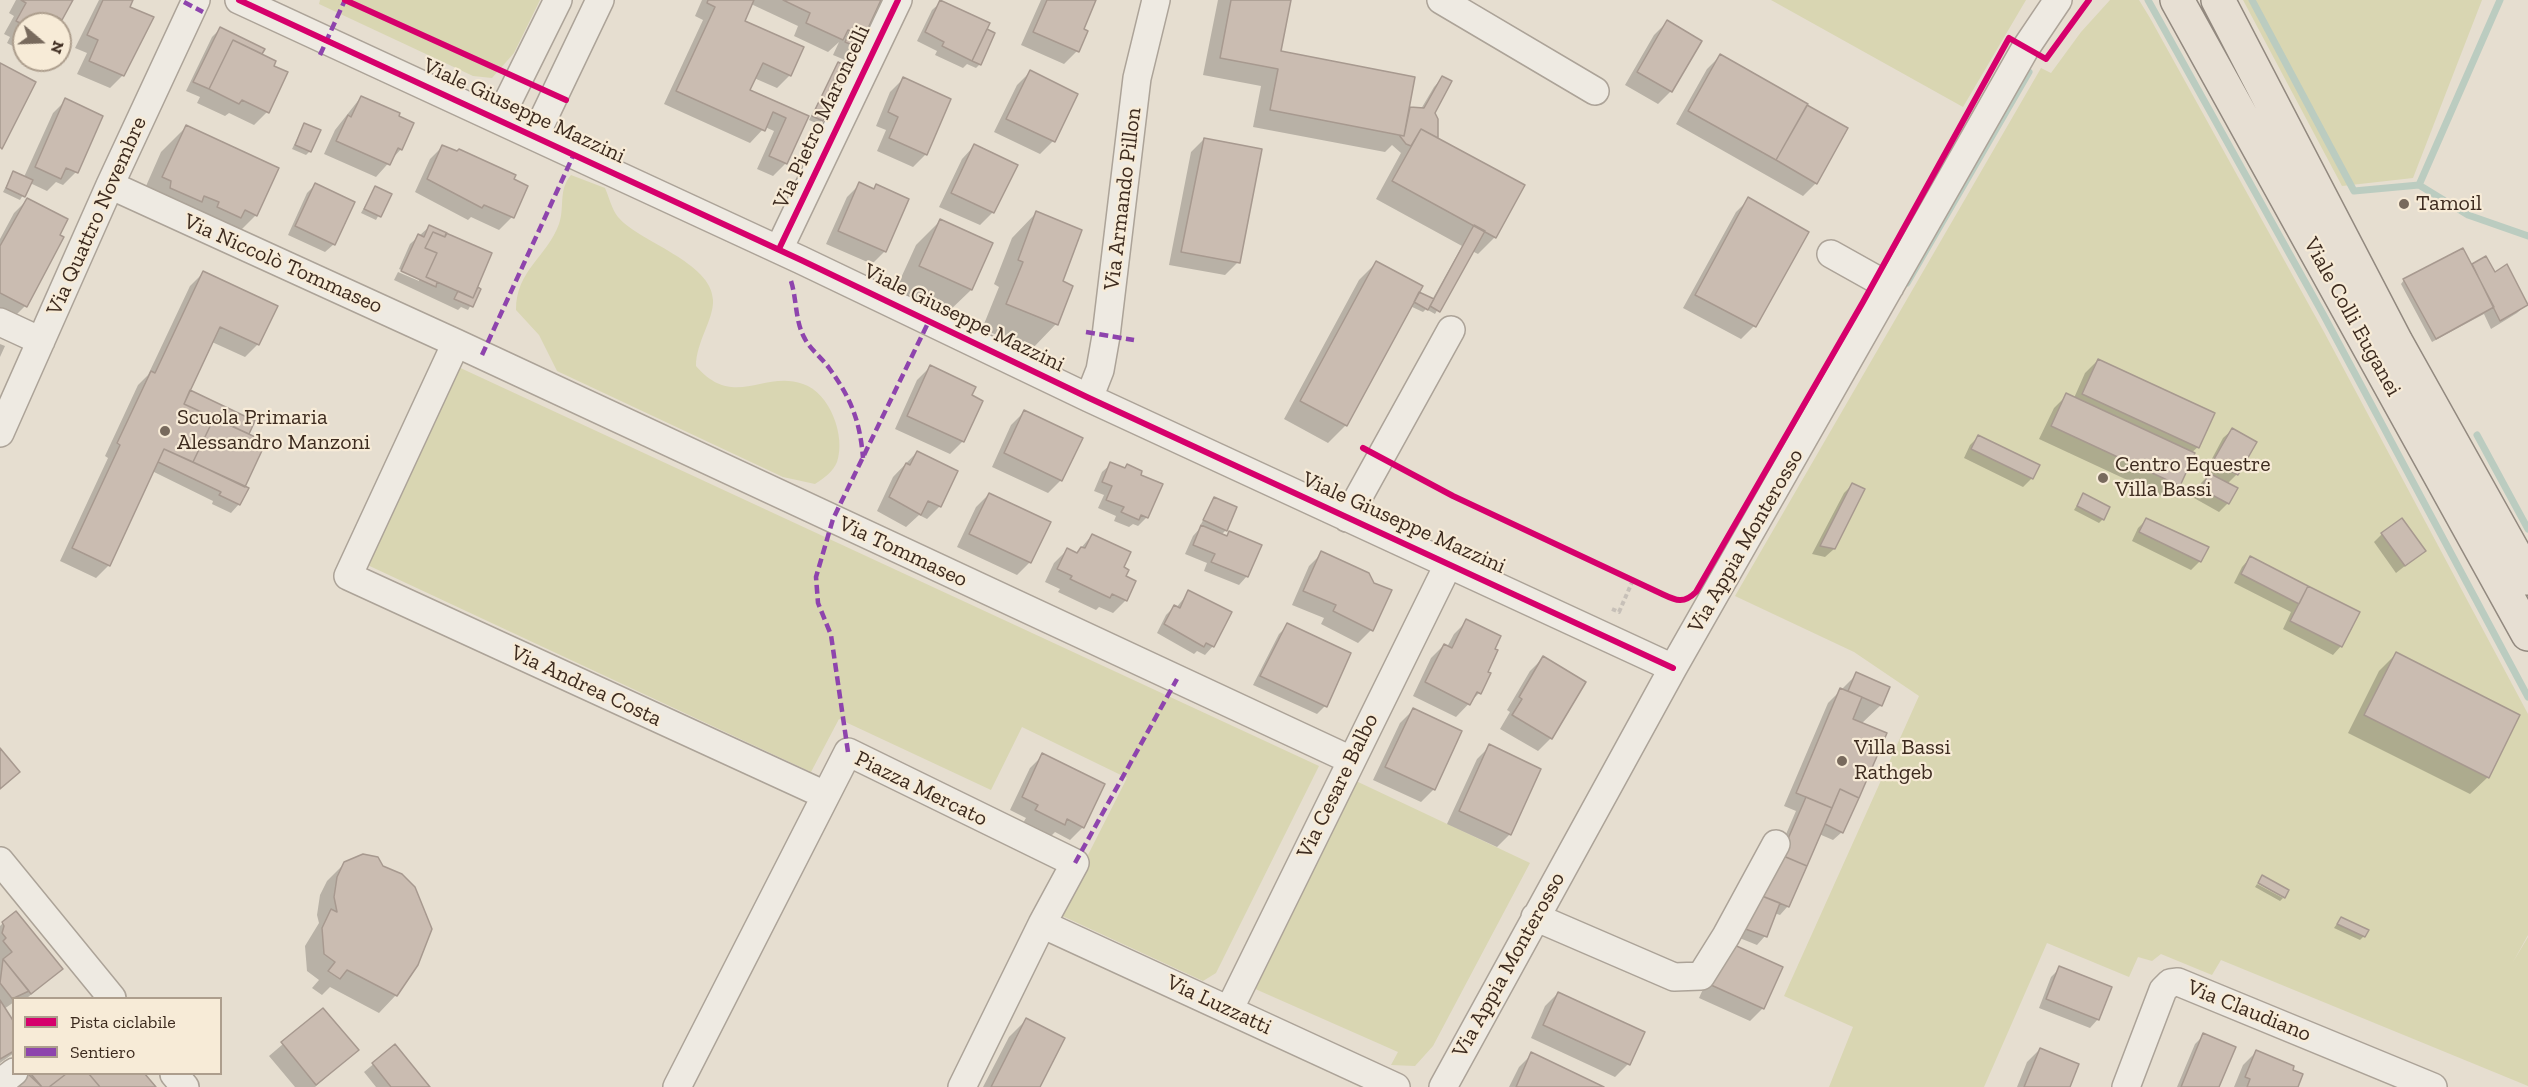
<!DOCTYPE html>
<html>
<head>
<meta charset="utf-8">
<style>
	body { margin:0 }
	#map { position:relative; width:2528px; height:1087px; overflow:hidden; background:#e6ded0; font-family:"Zilla Slab",serif }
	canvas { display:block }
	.legend { position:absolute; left:12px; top:997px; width:210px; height:78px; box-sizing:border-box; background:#f7ebd7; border:2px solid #ad9e8d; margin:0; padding:8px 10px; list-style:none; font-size:18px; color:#3d2b1f }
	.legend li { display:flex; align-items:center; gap:12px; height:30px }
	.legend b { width:30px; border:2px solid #ad9e8d }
	.north { position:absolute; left:12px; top:12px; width:60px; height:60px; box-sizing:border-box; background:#f7ebd7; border:2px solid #ad9e8d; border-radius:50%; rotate:109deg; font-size:16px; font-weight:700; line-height:24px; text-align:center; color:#3d2b1f }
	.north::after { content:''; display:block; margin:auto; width:21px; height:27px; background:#786a5d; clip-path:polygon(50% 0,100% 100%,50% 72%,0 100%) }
</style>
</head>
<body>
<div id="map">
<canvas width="2528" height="1087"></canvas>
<ul class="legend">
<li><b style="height:8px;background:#d6006c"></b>Pista ciclabile</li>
<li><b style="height:8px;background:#8e44ad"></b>Sentiero</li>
</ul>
<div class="north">N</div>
</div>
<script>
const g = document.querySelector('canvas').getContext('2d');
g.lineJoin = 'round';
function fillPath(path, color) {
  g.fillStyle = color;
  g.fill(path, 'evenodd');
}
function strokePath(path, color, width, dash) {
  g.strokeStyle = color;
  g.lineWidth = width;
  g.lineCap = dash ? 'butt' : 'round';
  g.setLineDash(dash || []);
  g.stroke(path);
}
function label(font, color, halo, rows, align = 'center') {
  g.font = font + ' "Zilla Slab",serif';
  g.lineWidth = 4.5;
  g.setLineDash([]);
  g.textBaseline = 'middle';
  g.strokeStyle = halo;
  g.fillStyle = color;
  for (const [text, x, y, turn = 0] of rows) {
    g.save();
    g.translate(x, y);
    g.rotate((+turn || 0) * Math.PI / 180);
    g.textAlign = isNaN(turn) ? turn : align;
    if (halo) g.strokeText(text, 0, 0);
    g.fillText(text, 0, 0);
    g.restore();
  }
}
fillPath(new Path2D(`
	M320,0H540L514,53L492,78L473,76L319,4Z
	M1771,0H2026L1963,107Z
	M2110,0H2139L2150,18L2324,332L2528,714V935L2513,962L2528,937V1086L2221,960L2212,975L2161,954L2152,961L2138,957L2129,977L2047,943L1984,1087H1829L1853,1027L1784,996L1919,696L1854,652L1735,596L2041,68L2051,73L2081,32Z
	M2243,0H2482L2413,178L2342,186Z
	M571,175L605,188C609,197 612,210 618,217C639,242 712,262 713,300C714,319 696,342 696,366C734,410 763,370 803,384C830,393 846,436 837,462C833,472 824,478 815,484L783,477L557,371L539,335L516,310C516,270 547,257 559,224C565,207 558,190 571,175Z
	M454,365L1319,766L1216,973L1203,981L1058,914L1127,778L1022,727L991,790L839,719L811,772L361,562Z
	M1356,781L1530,863L1433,1046L1415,1066L1391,1065L1398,1052L1253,988Z`), '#d9d6b2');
fillPath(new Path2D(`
	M16,0H71L56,24H24V52L7,43L10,37L4,34L14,16L9,13Z
	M99,0H131L128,7L152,18L123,75L110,88L77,74L87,53L75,48Z
	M702,0H885L876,9L858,47L845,60L833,55L839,42L828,52L794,36L798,26L751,4L743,21L790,75L777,88L754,78L748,90L807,117L786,163L773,176L757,169L774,131L765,127L750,143L664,104L703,20L695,16Z
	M1041,0H1094L1077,51L1064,64L1021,45Z
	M1218,0H1289L1279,52L1407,112L1410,108L1421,109L1434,87L1442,78L1433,113L1437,120L1436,139L1495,237L1478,254L1472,251L1435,314L1426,309L1423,312L1410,306L1345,426L1328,443L1284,419L1359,280L1376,263L1417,293L1432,300L1462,246L1376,199L1401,153L1392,145L1385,152L1253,127L1261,86L1203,75Z
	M941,2L980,64L976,68L967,64L963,68L935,55L937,51L917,41L932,10Z
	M1667,22L1671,91L1658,104L1625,85L1654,35Z
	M220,29L261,53L267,112L254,125L229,113L225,116L197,103L200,97L186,91L212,37Z
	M1720,56L1816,183L1803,196L1676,124L1707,69Z
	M838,64L822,120L818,124L809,120Z
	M1030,72L1076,94L1053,141L1040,154L994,132L1017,85Z
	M903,79L926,154L913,167L877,151L886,130L876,126L890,92Z
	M361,97L401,149L376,177L324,154L335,130Z
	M66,100L76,172L63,185L56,182L47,191L30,183L20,200L3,192L13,173L24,177L53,113Z
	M304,125L310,151L306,155L292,149Z
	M186,127L256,215L231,240L139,202L161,152Z
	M1204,139L1238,262L1225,275L1169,265L1191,152Z
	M443,146L512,217L499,230L471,217L468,220L415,192L430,159Z
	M974,146L993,212L980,225L939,207L962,159Z
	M860,184L873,190L876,186L885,251L872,264L826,244L847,197Z
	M315,185L334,244L325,252L288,235L307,193Z
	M375,188L390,194L376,220L361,213Z
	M1749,199L1807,232L1754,326L1741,339L1683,308L1736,212Z
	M27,200L62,238L25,306L12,319L0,313V239L14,213Z
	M1036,213L1061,282L1056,324L1032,349L982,329L999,287L994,284L1012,238Z
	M940,221L991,244L971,290L946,314L895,291L916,245Z
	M429,227L473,294L479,290L468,310L461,307L458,310L394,280L398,272L419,281V278L399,269L410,244Z
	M2485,258L2494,274L2526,305L2517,313L2491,329L2484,314L2432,342L2401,284L2404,280L2471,267Z
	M203,273L258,344L245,357L212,342L189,391L248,433L243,487L239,504L231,513L212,504L213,501L152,471L109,565L96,578L60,561L108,458L105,456L138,385L148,375L190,286Z
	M0,344L5,346L0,357Z
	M2098,360L2198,447L2191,453L2179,485L2166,498L2039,439L2054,408L2067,395L2074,398L2085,373Z
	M930,367L970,396L963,441L950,454L895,429L917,380Z
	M1024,412L1061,480L1048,493L992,467L1011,425Z
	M2232,430L2237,474L2227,484L2228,503L2219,512L2194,498L2201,483L2211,473L2206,470L2223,438Z
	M1979,436L2032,478L2023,487L1964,458L1970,445Z
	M917,452L940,506L927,519L919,515L906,527L877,511L893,477Z
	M1111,464L1123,469L1127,466L1138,475L1161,485L1147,517L1138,526L1133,524L1129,527L1114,521L1116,516L1098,508L1104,495L1094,491L1102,472Z
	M1852,485L1834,549L1825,557L1812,554L1844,493Z
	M989,494L1030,562L1017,575L957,547L976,507Z
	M2083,495L2103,519L2099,523L2074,510Z
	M1215,498L1226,530L1221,535L1225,537L1229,533L1247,576L1239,585L1204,571L1207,563L1185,554L1193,536L1203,525L1201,524Z
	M2147,519L2207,548L2200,561L2191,570L2132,541L2138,528Z
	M2382,534L2424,551L2396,573L2374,542Z
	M1092,535L1122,568L1126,600L1113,613L1099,607L1096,610L1058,592L1060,589L1045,582L1054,563L1067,550L1076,554Z
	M1322,553L1373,584L1390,590L1371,630L1358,643L1321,624L1324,618L1292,605L1309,566Z
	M2250,558L2358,612L2341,646L2333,655L2283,629L2291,612L2234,583L2242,567Z
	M1189,592L1213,646L1205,655L1197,651L1194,654L1157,633L1166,615L1174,607L1176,608Z
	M1467,621L1479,693L1456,717L1413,696L1431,658L1444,645L1447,647L1454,634Z
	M1288,625L1325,706L1317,714L1253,685L1279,634Z
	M2396,654L2488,777L2470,794L2348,733L2379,671Z
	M1543,658L1551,738L1538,751L1500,729L1510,712L1507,710L1530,671Z
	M1857,674L1881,705L1861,724L1842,832L1833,840L1819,834L1788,906L1780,915L1774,913L1765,936L1757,945L1732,935L1777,855L1796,811L1784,806L1828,703Z
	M1413,710L1434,789L1421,802L1373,780L1400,723Z
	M1490,746L1510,834L1497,847L1447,824L1477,759Z
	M1043,755L1083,827L1070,840L1055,832L1050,837L1023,823L1026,818L1010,810L1030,768Z
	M345,863L382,867L396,995L379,1013L330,987L322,995L312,988L319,980L307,971L305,946L319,923L317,915L320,895L327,881Z
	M2257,884L2283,898L2280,901L2255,887Z
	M2341,918L2367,930L2364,936L2360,940L2334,928Z
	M3,923L61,969L27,998H14V1002L4,1009L14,1025V1053L0,1063V926Z
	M1717,958L1763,1008L1750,1021L1699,998Z
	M2060,968L2098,1019L2090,1028L2039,1008L2051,977Z
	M1558,993L1628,1064L1615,1077L1531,1038L1545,1006Z
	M323,1010L357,1050L315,1087H295L269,1056Z
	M1026,1020L1038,1087H983L1009,1037Z
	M2204,1035L2217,1087H2177L2195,1044Z
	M395,1046L428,1087H376L364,1072Z
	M2040,1049L2068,1087H2017L2027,1062Z
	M2256,1052L2291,1071L2296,1087H2234L2243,1065Z
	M1532,1054L1600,1087H1509L1519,1067Z
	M31,1074H143L154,1087H13Z`), '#0003');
strokePath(new Path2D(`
	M2148,0L2323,314L2528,697
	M2252,0L2354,191L2419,185L2500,0
	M2419,185L2468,215L2528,236
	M1907,283L2029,72
	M2477,435L2528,529`), '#bbccc0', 7);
const building = new Path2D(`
	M21,0H73L62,20L57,17L53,24H24V32L19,29L22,24L16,21L26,3Z
	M103,0H133L130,7L154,17L124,76L89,61L98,40L87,35Z
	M708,0H754L745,21L804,47L791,76L763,63L750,90L809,116L787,164L769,156L786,118L773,112L765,131L676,91L715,7L707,3Z
	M783,0H881L859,48L845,42L850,31L848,30L843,40L806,23L810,13Z
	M940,0L990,23L972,61L942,46L944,42L925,32Z
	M1047,0H1096L1084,29L1088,31L1079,52L1033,32Z
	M1231,0H1291L1281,51L1415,77L1404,136L1270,110L1278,69L1220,58Z
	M1667,20L1702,41L1672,92L1637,72Z
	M220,27L265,49L262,54L233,40L209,89L193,82Z
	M987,29L995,33L981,65L972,61Z
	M233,40L276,61L274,66L288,72L269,113L242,100L239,104L209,89Z
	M1720,54L1808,104L1776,160L1688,111Z
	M838,62L849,68L823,121L812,116Z
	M0,63L36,82L2,149L0,147Z
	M1030,70L1078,94L1055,142L1006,119Z
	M1442,76L1452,81L1435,113L1438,119V138L1421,129L1411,146L1406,144L1399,135L1404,136L1410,107L1424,108Z
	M903,77L951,99L927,155L889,138L898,117L888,112Z
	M361,96L400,113L399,116L414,123L402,150L398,148L390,165L336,141L348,115L351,117Z
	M65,98L103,116L78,173L66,168L61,179L35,167Z
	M1807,105L1848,128L1817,184L1776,160Z
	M304,123L321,130L311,152L295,145Z
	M186,125L279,168L257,216L245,210L241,218L217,207L219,202L204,196L202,202L170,188L171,181L162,177Z
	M1421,129L1525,185L1496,238L1392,181Z
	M1204,138L1262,149L1240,263L1181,252Z
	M974,144L1018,165L994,213L951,193Z
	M442,145L457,151L459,149L516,175L514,179L528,186L514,218L484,205L482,208L427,179Z
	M13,171L33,180L25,197L6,188Z
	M859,182L874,189L876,184L909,199L886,252L838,231Z
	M315,183L355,202L335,245L295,226Z
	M375,186L392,194L381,217L364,209Z
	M1748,197L1809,232L1756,327L1695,295Z
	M27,198L68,219L60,235L64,237L27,307L0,293V246Z
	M1036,211L1082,230L1063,281L1073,286L1058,325L1006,304L1023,262L1018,260Z
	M940,219L993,243L972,290L919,266Z
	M429,225L447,233L445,237L433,232L425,248L437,253L426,277L437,282L436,287L401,271L418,234L424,237Z
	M1474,225L1485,231L1440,312L1430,306Z
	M433,232L445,237L446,233L492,253L473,298L426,277L437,253L425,248Z
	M2463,248L2494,307L2436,339L2403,279Z
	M2486,256L2495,272L2507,264L2528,305L2500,321L2472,264Z
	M1376,261L1423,286L1347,426L1300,401Z
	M203,271L278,306L259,345L220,327L184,404L214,418L193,462L164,449L110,566L72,548L120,445L117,443L151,371L155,373Z
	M478,287L481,289L473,307L454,299L458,291L473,298Z
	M1419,292L1434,299L1428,310L1414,302Z
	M2098,359L2215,413L2199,448L2082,394Z
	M930,365L976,387L972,395L983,401L964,442L907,416Z
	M190,390L255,421L249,434L184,404Z
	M2066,393L2195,453L2180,486L2051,426Z
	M1024,410L1083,438L1062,481L1004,453Z
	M214,418L266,442L245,487L193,462Z
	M2232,428L2257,442L2238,475L2213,461Z
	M1978,435L2040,465L2033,479L1971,449Z
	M164,449L249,488L240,505L219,495L221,492L158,462Z
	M917,451L958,471L941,507L928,501L921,515L889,497L906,463L910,465Z
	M1110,462L1125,468L1127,464L1142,471L1141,475L1163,484L1148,518L1141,515L1139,520L1121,512L1124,507L1106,500L1112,486L1102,482Z
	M2209,473L2238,488L2229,504L2201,489Z
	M1852,483L1865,489L1835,549L1820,546Z
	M989,493L1051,522L1031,563L969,534Z
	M2083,493L2110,507L2104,520L2077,506Z
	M1214,497L1237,507L1227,531L1203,520Z
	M2146,518L2209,547L2201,562L2139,532Z
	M2402,518L2426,551L2405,566L2381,533Z
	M1201,525L1227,536L1229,531L1262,545L1248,577L1211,562L1215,554L1193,545Z
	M1092,534L1131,552L1124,567L1129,570L1126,576L1136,581L1127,601L1112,594L1110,598L1070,579L1072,576L1057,569L1067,548L1077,553L1081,547L1085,548Z
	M1321,551L1369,573L1374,583L1392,590L1373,631L1333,611L1336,605L1303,591Z
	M2250,556L2308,586L2299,604L2241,574Z
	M2308,586L2360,612L2342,647L2290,621Z
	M1188,590L1232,612L1214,647L1206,643L1204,647L1164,624L1174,605L1180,608Z
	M1466,619L1501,636L1495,649L1498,650L1488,672L1491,673L1481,694L1477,692L1470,705L1425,682L1444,644L1452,648Z
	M1287,623L1351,653L1327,707L1260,676Z
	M2396,652L2520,715L2489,778L2364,715Z
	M1543,656L1586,682L1552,739L1512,715L1522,699L1519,697Z
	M1856,672L1890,687L1882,706L1848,691Z
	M1840,688L1862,697L1853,719L1887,733L1859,798L1840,789L1832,808L1796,793Z
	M1413,708L1462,731L1435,790L1385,767Z
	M1489,744L1541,769L1511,835L1459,811Z
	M0,748L20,772L0,789Z
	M1042,753L1105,784L1084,828L1067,819L1065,825L1035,810L1038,805L1022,797Z
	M1840,789L1859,798L1843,833L1825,824Z
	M1806,797L1832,808L1807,866L1781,855Z
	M1774,852L1807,866L1789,907L1757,894Z
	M363,854L378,857L383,866L402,874L415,887L432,929L418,965L397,996L347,970L340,979L328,971L335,962L324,954L322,928L331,909L337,912L334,897L337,877L344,862Z
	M2262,875L2289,890L2285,898L2258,883Z
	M1757,894L1780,903L1767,937L1740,927Z
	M16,911L63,969L31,994L3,959L12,952L3,941L6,938L2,933L4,926L2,922Z
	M2341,917L2369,930L2365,937L2337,924Z
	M1730,943L1783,967L1764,1009L1711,985Z
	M3,959L29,991L14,998V1001L0,983Z
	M2059,966L2112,987L2099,1020L2046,999Z
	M1558,992L1645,1032L1630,1065L1543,1025Z
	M0,1000L14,1022V1051L0,1059Z
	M323,1008L359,1050L316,1085L281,1042Z
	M1026,1018L1065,1038L1040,1087H991Z
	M2203,1033L2236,1047L2219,1087H2181Z
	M395,1044L430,1087H391L372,1063Z
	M2040,1048L2079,1064L2070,1087H2024Z
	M2256,1050L2294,1066L2293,1070L2303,1074L2298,1087H2247L2250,1079L2245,1077Z
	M1531,1052L1604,1087H1516Z
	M28,1074L42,1087H11Z
	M31,1074H66L49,1087H42Z
	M66,1074H89L100,1087H49Z
	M89,1074H145L156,1087H100Z`);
fillPath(building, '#cabcb1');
strokePath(building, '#a7998f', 1.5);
const minor = new Path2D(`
	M239,0L801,260L1089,398L1673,668
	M1441,0L1595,91
	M499,119L558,0
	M535,136L600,0
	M110,185L456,343L1351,760
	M779,249L898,0
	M1831,254L1890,287
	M0,322L41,341
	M456,343L348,576L825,795
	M1089,398L1100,370L1106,336L1137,78L1156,0
	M0,433L110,185L196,0
	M1347,518L1451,330
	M0,861L112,998
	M1535,917L1674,977L1701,976L1726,936L1776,844
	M1042,924L1396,1087
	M1229,1010L1449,563
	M174,1074L185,1087
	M0,1083L14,1072
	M677,1087L848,752L1075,863L1042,924L962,1087
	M1443,1087L1673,668L2025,49L2058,0
	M2126,1087L2163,990L2170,983L2178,982L2433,1087`);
const major = new Path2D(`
	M2177,0L2528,634
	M2218,0L2396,342L2528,578`);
strokePath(minor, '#aca398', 30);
strokePath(major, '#92897f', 36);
strokePath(new Path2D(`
	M1612,609L1619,612L1633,580`), '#c7c0b8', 4, [4.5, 3]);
strokePath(minor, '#eeeae2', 27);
strokePath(major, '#e7dfd3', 33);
strokePath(new Path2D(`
	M184,2L203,12
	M320,55L345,0
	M791,281C797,300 795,322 805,339C811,350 822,358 829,368C851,398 860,421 863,458
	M1086,332L1134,340
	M482,355L574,154
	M848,752L831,635L818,603L816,577L833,519L929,321
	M1075,863L1177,679`), '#8e44ad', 4.5, [9, 4.5]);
strokePath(new Path2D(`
	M239,0L801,260L1089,398L1673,668
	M345,0L566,100
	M779,249L898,0
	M1363,448L1453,496L1660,593C1675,600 1683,605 1696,592L1863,302L2009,38L2046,59L2089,0`), '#d6006c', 6);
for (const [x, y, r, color] of [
	[2404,204,6,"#786a5d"],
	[165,431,6,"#786a5d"],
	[2103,478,6,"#786a5d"],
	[1842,761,6,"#786a5d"]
]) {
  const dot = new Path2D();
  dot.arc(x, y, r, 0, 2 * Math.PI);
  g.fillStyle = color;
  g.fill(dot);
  strokePath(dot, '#f7ebd7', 2);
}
label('22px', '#3d2b1f', '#f7ebd7', [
	["Viale Giuseppe Mazzini",524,111,25],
	["Via Pietro Maroncelli",822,117,-65],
	["Via Armando Pillon",1123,199,-83],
	["Via Quattro Novembre",97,216,-66],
	["Via Niccolò Tommaseo",283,264,24],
	["Viale Colli Euganei",2352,317,61],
	["Viale Giuseppe Mazzini",964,318,26],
	["Viale Giuseppe Mazzini",1404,523,24],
	["Via Appia Monterosso",1746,541,-60],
	["Via Tommaseo",903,552,25],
	["Via Andrea Costa",586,686,25],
	["Via Cesare Balbo",1338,786,-64],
	["Piazza Mercato",921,789,26],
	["Via Appia Monterosso",1509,965,-61],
	["Via Luzzatti",1219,1005,25],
	["Via Claudiano",2249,1011,22]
]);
label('22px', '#3d2b1f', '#f7ebd7', [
	["Tamoil",2416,204],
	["Scuola Primaria",177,418],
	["Alessandro Manzoni",177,443],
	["Centro Equestre",2115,465],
	["Villa Bassi",2115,490],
	["Villa Bassi",1854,748],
	["Rathgeb",1854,773]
], 'left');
</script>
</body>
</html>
